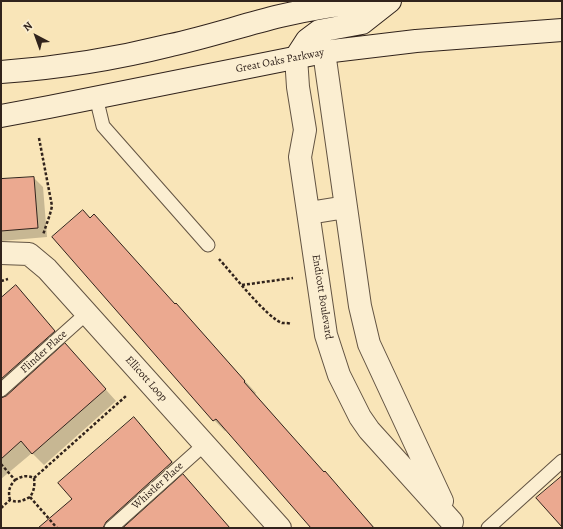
<!DOCTYPE html>
<html>
<head>
<meta charset="utf-8">
<style>
	body { margin:0 }
	#map { position:relative; width:563px; height:529px; overflow:hidden; background:#f9e5b8; font-family:Alegreya,serif }
	canvas { display:block }
	.frame { position:absolute; inset:0; border:2px solid #31231c; pointer-events:none }
	.north { position:absolute; left:16px; top:16px; width:40px; height:40px; -webkit-text-stroke:3px #fbeed1; paint-order:stroke; rotate:319deg; font-size:11px; font-weight:700; line-height:16px; text-align:center; color:#31231c }
	.north::after { content:''; display:block; margin:auto; width:14px; height:18px; background:#31231c; clip-path:polygon(50% 0,100% 100%,50% 72%,0 100%) }
</style>
</head>
<body>
<div id="map">
<canvas width="563" height="529"></canvas>
<div class="frame"></div>
<div class="north">N</div>
</div>
<script>
const g = document.querySelector('canvas').getContext('2d');
g.lineJoin = 'round';
function fillPath(path, color) {
  g.fillStyle = color;
  g.fill(path, 'evenodd');
}
function strokePath(path, color, width, dash) {
  g.strokeStyle = color;
  g.lineWidth = width;
  g.lineCap = dash ? 'butt' : 'round';
  g.setLineDash(dash || []);
  g.stroke(path);
}
function label(font, color, halo, rows, align = 'center') {
  g.font = font + ' Alegreya,serif';
  g.lineWidth = 3;
  g.setLineDash([]);
  g.textBaseline = 'middle';
  g.strokeStyle = halo;
  g.fillStyle = color;
  for (const [text, x, y, turn = 0] of rows) {
    g.save();
    g.translate(x, y);
    g.rotate((+turn || 0) * Math.PI / 180);
    g.textAlign = isNaN(turn) ? turn : align;
    if (halo) g.strokeText(text, 0, 0);
    g.fillText(text, 0, 0);
    g.restore();
  }
}
fillPath(new Path2D(`
	M34,178L43,187L47,237L1,241V180Z
	M94,215L175,305L187,316L256,393L255,394L294,439L375,528H313L227,430L225,431L214,420L54,237L90,218Z
	M16,287L27,298L65,343V344L116,401L44,465L32,453L1,479V300Z
	M145,430L230,528H40L73,499Z`), '#0003');
const building = new Path2D(`
	M34,177L38,228L1,231V179Z
	M83,210L90,218L94,214L175,304L176,303L245,381L244,382L283,426L324,472L325,471L374,528H311L216,419L213,421L52,237Z
	M16,285L55,331L1,379V298Z
	M65,343L106,389L32,454L21,441L1,459V398L6,396Z
	M134,417L172,462L106,522L103,528H38L72,499L58,483Z
	M183,474L230,528H123Z
	M562,476V527L536,498Z`);
fillPath(building, '#eba990');
strokePath(building, '#31231c', 1);
const service = new Path2D(`
	M96,97L103,126L208,245
	M1,390L87,313
	M111,528L205,444
	M488,528L562,461`);
const minor = new Path2D(`
	M1,253L29,254L47,269L280,528`);
const tertiary = new Path2D(`
	M324,52L360,306L369,344L442,501
	M296,57L298,87L305,130L300,157L326,335L339,375L360,417L369,430L452,522
	M309,213L346,207`);
const secondary = new Path2D(`
	M296,57L307,40L319,31L362,23L390,1
	M1,72C59,68 115,59 171,45C208,37 243,25 280,16C310,9 341,4 372,1
	M1,116L49,107L324,52L416,41L562,30`);
strokePath(service, '#635443', 15);
strokePath(minor, '#635443', 24);
strokePath(tertiary, '#635443', 24);
strokePath(secondary, '#31231c', 24);
strokePath(new Path2D(`
	M39,138L52,206C50,216 46,225 43,235
	M219,259C231,272 267,318 282,323C285,323 289,323 291,324
	M1,281L8,279
	M242,285L293,278
	M1,464L15,480C9,487 8,491 10,500
	M34,478C35,486 34,491 30,497L57,528
	M15,480C22,476 26,475 34,478L126,396
	M1,508L10,500C18,503 22,501 30,497`), '#31231c', 2.5, [3, 2]);
strokePath(service, '#fbeed1', 13);
strokePath(minor, '#fbeed1', 22);
strokePath(tertiary, '#fbeed1', 22);
strokePath(secondary, '#fbeed1', 22);
label('11px', '#31231c', '#fbeed1', [
	["Great Oaks Parkway",280,61,-11],
	["Endicott Boulevard",322,297,81],
	["Flinder Place",44,352,-42],
	["Ellicott Loop",146,379,48],
	["Whistler Place",158,486,-42]
]);
</script>
</body>
</html>
